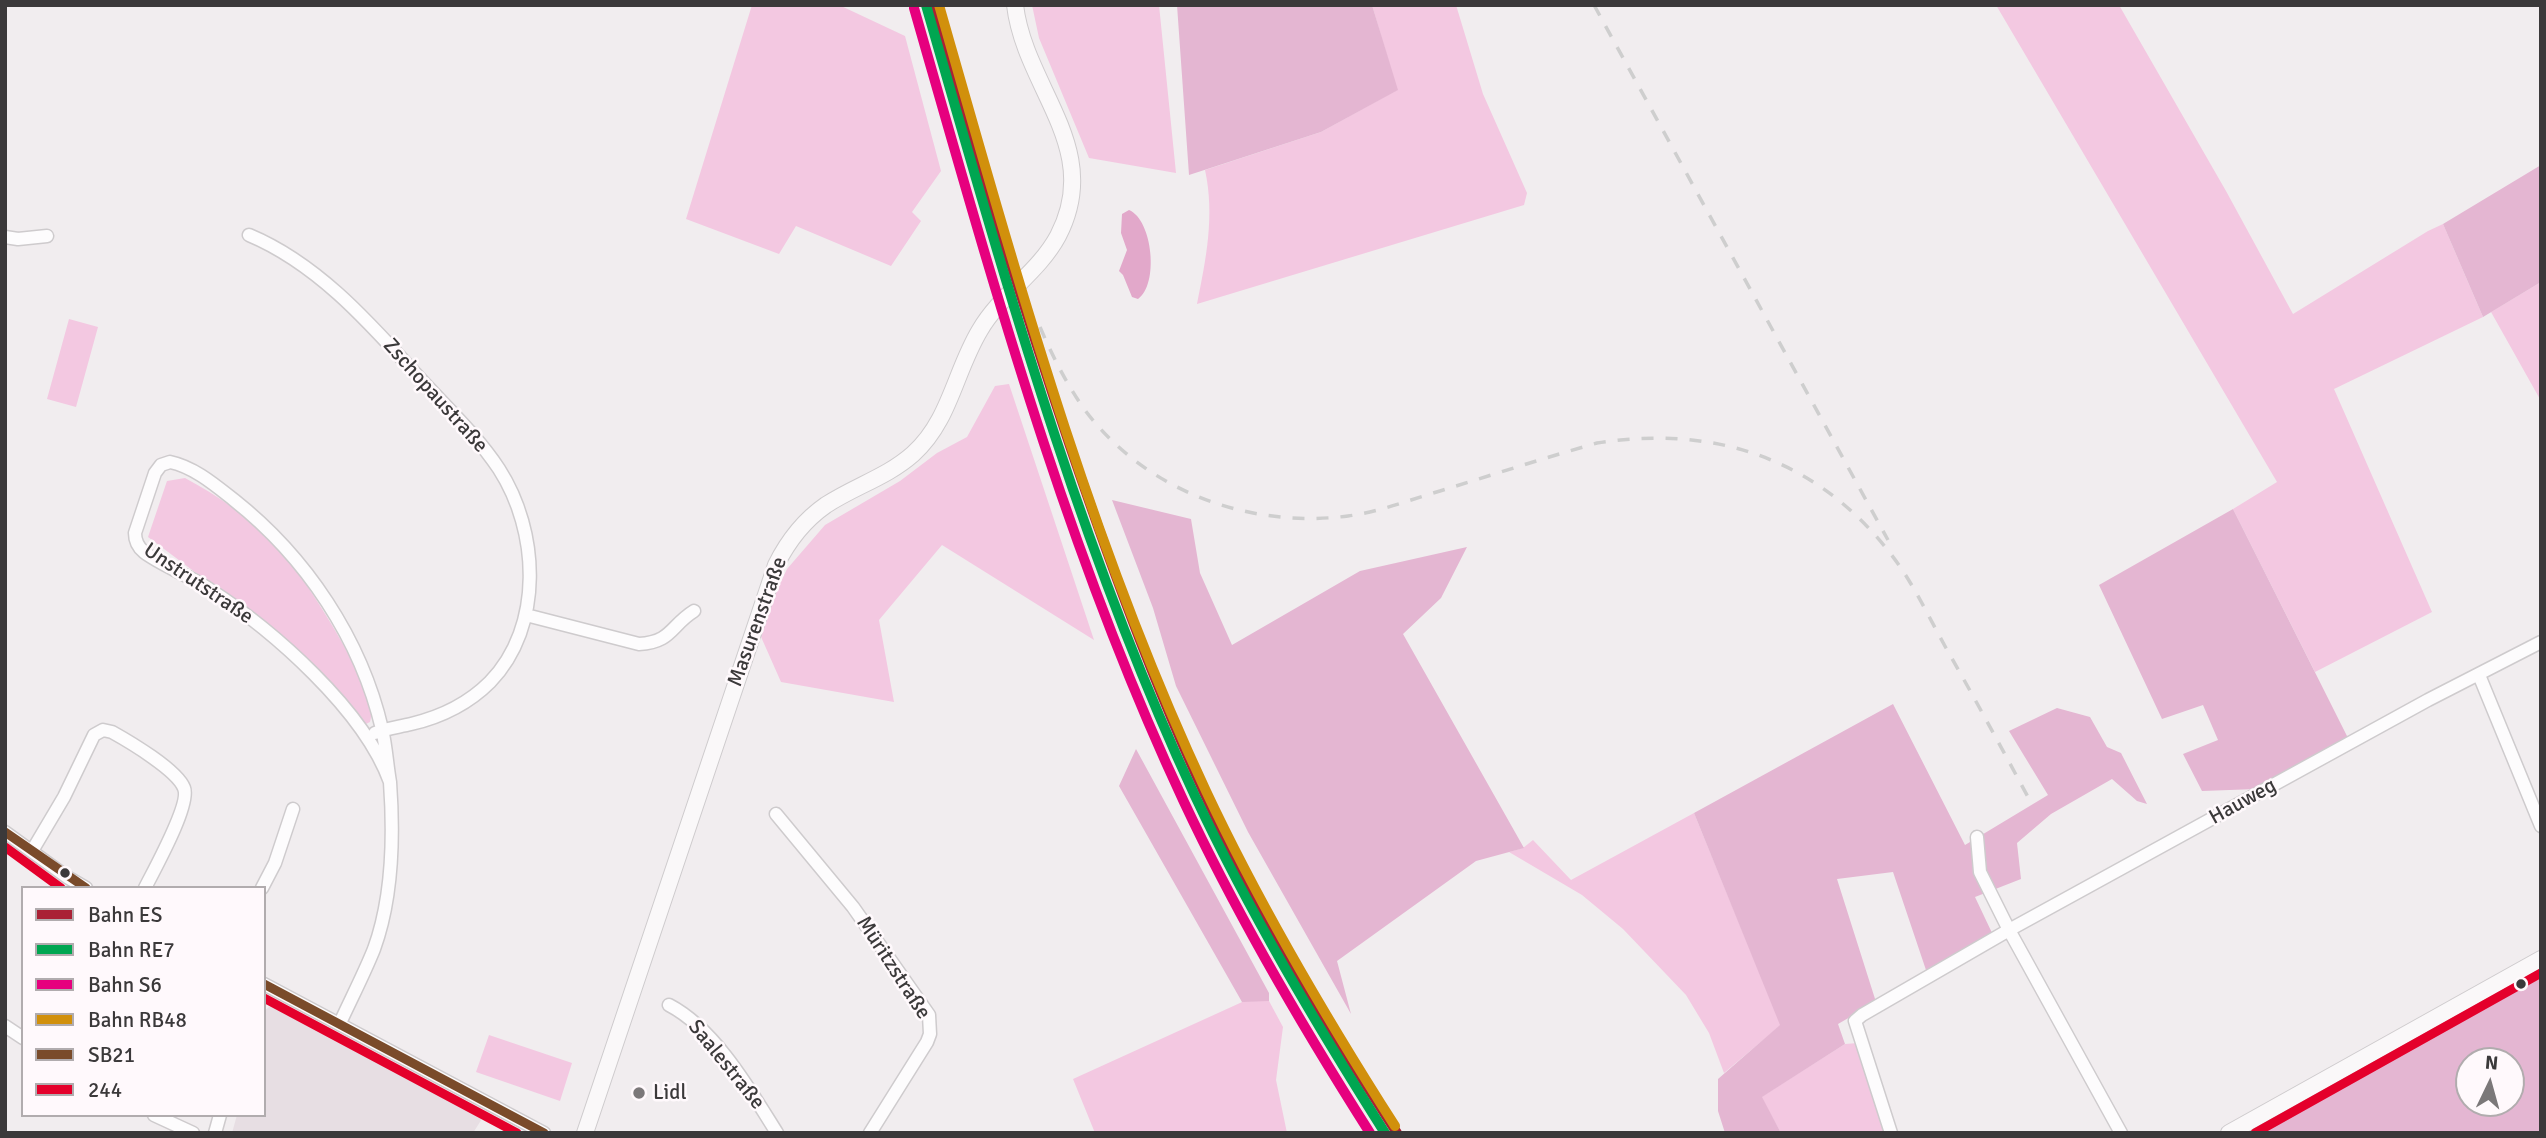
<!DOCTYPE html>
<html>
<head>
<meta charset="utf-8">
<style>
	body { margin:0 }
	#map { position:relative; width:2546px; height:1138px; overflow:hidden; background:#f1edef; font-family:Signika,sans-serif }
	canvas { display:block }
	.frame { position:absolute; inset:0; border:7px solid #3b393a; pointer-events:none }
	.legend { position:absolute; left:21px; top:886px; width:245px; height:231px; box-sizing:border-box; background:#fff9fc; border:2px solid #b1acae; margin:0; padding:9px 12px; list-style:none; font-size:21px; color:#3b393a }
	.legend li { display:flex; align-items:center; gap:14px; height:35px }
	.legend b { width:35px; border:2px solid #b1acae }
	.north { position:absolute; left:2455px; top:1047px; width:70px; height:70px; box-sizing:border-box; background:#fff9fc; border:2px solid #b1acae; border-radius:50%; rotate:5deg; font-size:19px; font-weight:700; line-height:28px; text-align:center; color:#3b393a }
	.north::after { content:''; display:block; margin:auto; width:24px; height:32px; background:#7b7879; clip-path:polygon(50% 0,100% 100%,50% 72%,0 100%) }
</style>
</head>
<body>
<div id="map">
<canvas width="2546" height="1138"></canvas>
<div class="frame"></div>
<ul class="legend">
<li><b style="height:9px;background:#aa2135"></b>Bahn ES</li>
<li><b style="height:9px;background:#00a651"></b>Bahn RE7</li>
<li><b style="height:9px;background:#e6007e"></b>Bahn S6</li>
<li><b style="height:9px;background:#d1900c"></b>Bahn RB48</li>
<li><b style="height:9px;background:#7a4b2a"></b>SB21</li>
<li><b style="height:9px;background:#e4002b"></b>244</li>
</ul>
<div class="north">N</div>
</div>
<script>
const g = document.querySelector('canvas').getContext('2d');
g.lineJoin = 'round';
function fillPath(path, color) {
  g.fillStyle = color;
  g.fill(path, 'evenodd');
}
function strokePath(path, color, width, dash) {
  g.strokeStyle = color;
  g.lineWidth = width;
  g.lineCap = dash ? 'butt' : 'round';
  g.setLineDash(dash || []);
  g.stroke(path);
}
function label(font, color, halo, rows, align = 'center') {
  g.font = font + ' Signika,sans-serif';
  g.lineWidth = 5;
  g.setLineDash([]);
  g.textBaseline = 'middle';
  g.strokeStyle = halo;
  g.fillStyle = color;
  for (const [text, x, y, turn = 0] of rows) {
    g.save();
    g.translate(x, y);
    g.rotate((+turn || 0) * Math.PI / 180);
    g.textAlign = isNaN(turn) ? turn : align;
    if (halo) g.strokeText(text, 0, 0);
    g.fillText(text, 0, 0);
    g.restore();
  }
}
fillPath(new Path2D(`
	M274,1003L485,1114L473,1133H232L237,1115H264V1011Z`), '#e7dee3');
fillPath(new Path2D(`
	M752,5H839L905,36L941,171L912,212L921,221L891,266L796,226L779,254L686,219Z
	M1032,5H1159L1176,173L1089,158L1039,38Z
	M1372,5H1456L1483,94L1527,193L1524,205L1197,304C1206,259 1215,216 1205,170L1321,132L1397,90Z
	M1996,5H2119L2226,191L2293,314L2428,231L2443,224L2483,317L2334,389L2432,612L2315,672L2233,509L2277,482Z
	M2541,282V401L2491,312Z
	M69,319L98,327L76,407L47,399Z
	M1009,384L1094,640L942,545L879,620L894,702L781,682L758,630L787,569L825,525L900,481L937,453L967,437L995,386Z
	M185,478C217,495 250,518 276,545C298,567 383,696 370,722L366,724L360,721L239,605L148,537L167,481Z
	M1694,813L1781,1025L1724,1073L1709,1033L1686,995L1623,929L1582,895L1509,852L1523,848L1533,840L1571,880Z
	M1251,998L1269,1001L1283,1027L1276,1080L1287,1133H1095L1073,1079Z
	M489,1035L572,1063L560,1101L476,1072Z
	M1858,1043L1885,1133H1781L1761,1097L1845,1044Z`), '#f3c8e1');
fillPath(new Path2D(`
	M1177,5H1372L1398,90L1321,132L1189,175Z
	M2541,165V282L2483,317L2443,224Z
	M1112,500L1191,519L1200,573L1232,645L1360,571L1467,547L1441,598L1403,634L1524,848L1476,861L1337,961L1351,1014L1248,832L1176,686L1153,608Z
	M2233,509L2349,740L2257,789L2202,791L2183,754L2218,740L2203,705L2162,719L2099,585Z
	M1893,704L1965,845L2048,795L2009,731L2057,708L2090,717L2107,747L2121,753L2147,804L2137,801L2112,779L2051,814L2017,843L2021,879L1975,897L1993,935L1927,973L1893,872L1837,879L1876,1002L1838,1024L1845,1044L1762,1097L1781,1133H1725L1718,1111V1079L1780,1025L1694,813Z
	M1136,749L1269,993V1001L1242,1002L1119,786Z
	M2541,978V1133H2261L2259,1129ZM2511,1061V1103H2469V1061Z`), '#e4b6d2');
fillPath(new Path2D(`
	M1129,210C1153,220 1159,285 1138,299L1132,297L1123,275L1119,271L1127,250L1121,233L1122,214Z`), '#e2a8ca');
const street = new Path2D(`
	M249,235C316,263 367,320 415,373C443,404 476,434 499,469C539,531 544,626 490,682C468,704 441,717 411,724C399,727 387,728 375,733
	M5,237L18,239L47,236
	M170,462C194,467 215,485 234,500C306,557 361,639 382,729C386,746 387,765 390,782C364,710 273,630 209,589C190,576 161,565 144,552C138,547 135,541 135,533L155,473L161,465Z
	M526,615L639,644C672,642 670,626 694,611
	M2479,675L2541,826
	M776,814L853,907L929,1015L930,1034L927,1042L870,1133
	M5,832L67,877L86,888
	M1977,837L1980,872L2009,930L2121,1133
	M32,851L64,797L94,735L103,730L112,732C130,742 177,770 184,788C191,804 154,870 145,888
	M262,888L275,863L293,809
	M264,984L544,1133
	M669,1005C715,1029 750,1090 777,1133
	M340,1023C351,999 364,974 374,949C393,897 394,837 390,782
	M5,1026L23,1038
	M154,1115L193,1133
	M215,1133L220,1115
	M1891,1133L1855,1021L1862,1015L2009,930L2428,700L2541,642`);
const secondary = new Path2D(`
	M585,1133L776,565C788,541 803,521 826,505C855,486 887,477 913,454C950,421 955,371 980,330C1001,294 1038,273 1058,236C1104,148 1025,89 1015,5
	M2229,1133L2541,959`);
strokePath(street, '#cecbcd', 15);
strokePath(secondary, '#cecbcd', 18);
strokePath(street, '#fdfcfd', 12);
strokePath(secondary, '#faf8f9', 16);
strokePath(new Path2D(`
	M1594,5L1888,540
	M1040,327C1052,355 1065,381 1082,406C1142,490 1248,529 1348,516C1379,512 1409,500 1440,491C1492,475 1544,458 1597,443C1710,425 1812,456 1886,548C1911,578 1927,614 1946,648C1974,697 2001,747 2028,797`), '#cecece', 3.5, [12, 12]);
strokePath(new Path2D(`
	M5,832L86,888
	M264,984L544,1133`), '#7a4b2a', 9);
strokePath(new Path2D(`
	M5,847L61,888
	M264,998L517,1133
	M2255,1133L2541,973`), '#e4002b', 9);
strokePath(new Path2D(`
	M933,5C976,153 1021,300 1070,446C1115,578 1163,709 1224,835C1274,938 1334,1036 1397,1133`), '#aa2135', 10);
strokePath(new Path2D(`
	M926,5C1003,272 1077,543 1195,796C1250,913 1316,1024 1385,1133`), '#00a651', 10);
strokePath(new Path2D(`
	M914,8C991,276 1065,549 1184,802C1238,917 1302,1026 1370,1133`), '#e6007e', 10);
strokePath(new Path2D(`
	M939,5C1015,271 1089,541 1206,791C1261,908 1326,1018 1395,1126`), '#d1900c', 10);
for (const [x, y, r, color] of [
	[65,873,6,"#3b393a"],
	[2521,984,6,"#3b393a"],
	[639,1093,7,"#7b7879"]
]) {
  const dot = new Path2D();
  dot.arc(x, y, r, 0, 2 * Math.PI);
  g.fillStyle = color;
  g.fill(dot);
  strokePath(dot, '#fff9fc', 2.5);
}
label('21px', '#3b393a', '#fff9fc', [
	["Zschopaustraße",435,396,48],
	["Unstrutstraße",198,584,34],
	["Masurenstraße",758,622,-70],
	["Hauweg",2243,802,-29],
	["Müritzstraße",893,968,57],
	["Saalestraße",726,1065,51]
]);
label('21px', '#3b393a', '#fff9fc', [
	["Lidl",653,1093]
], 'left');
</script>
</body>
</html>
